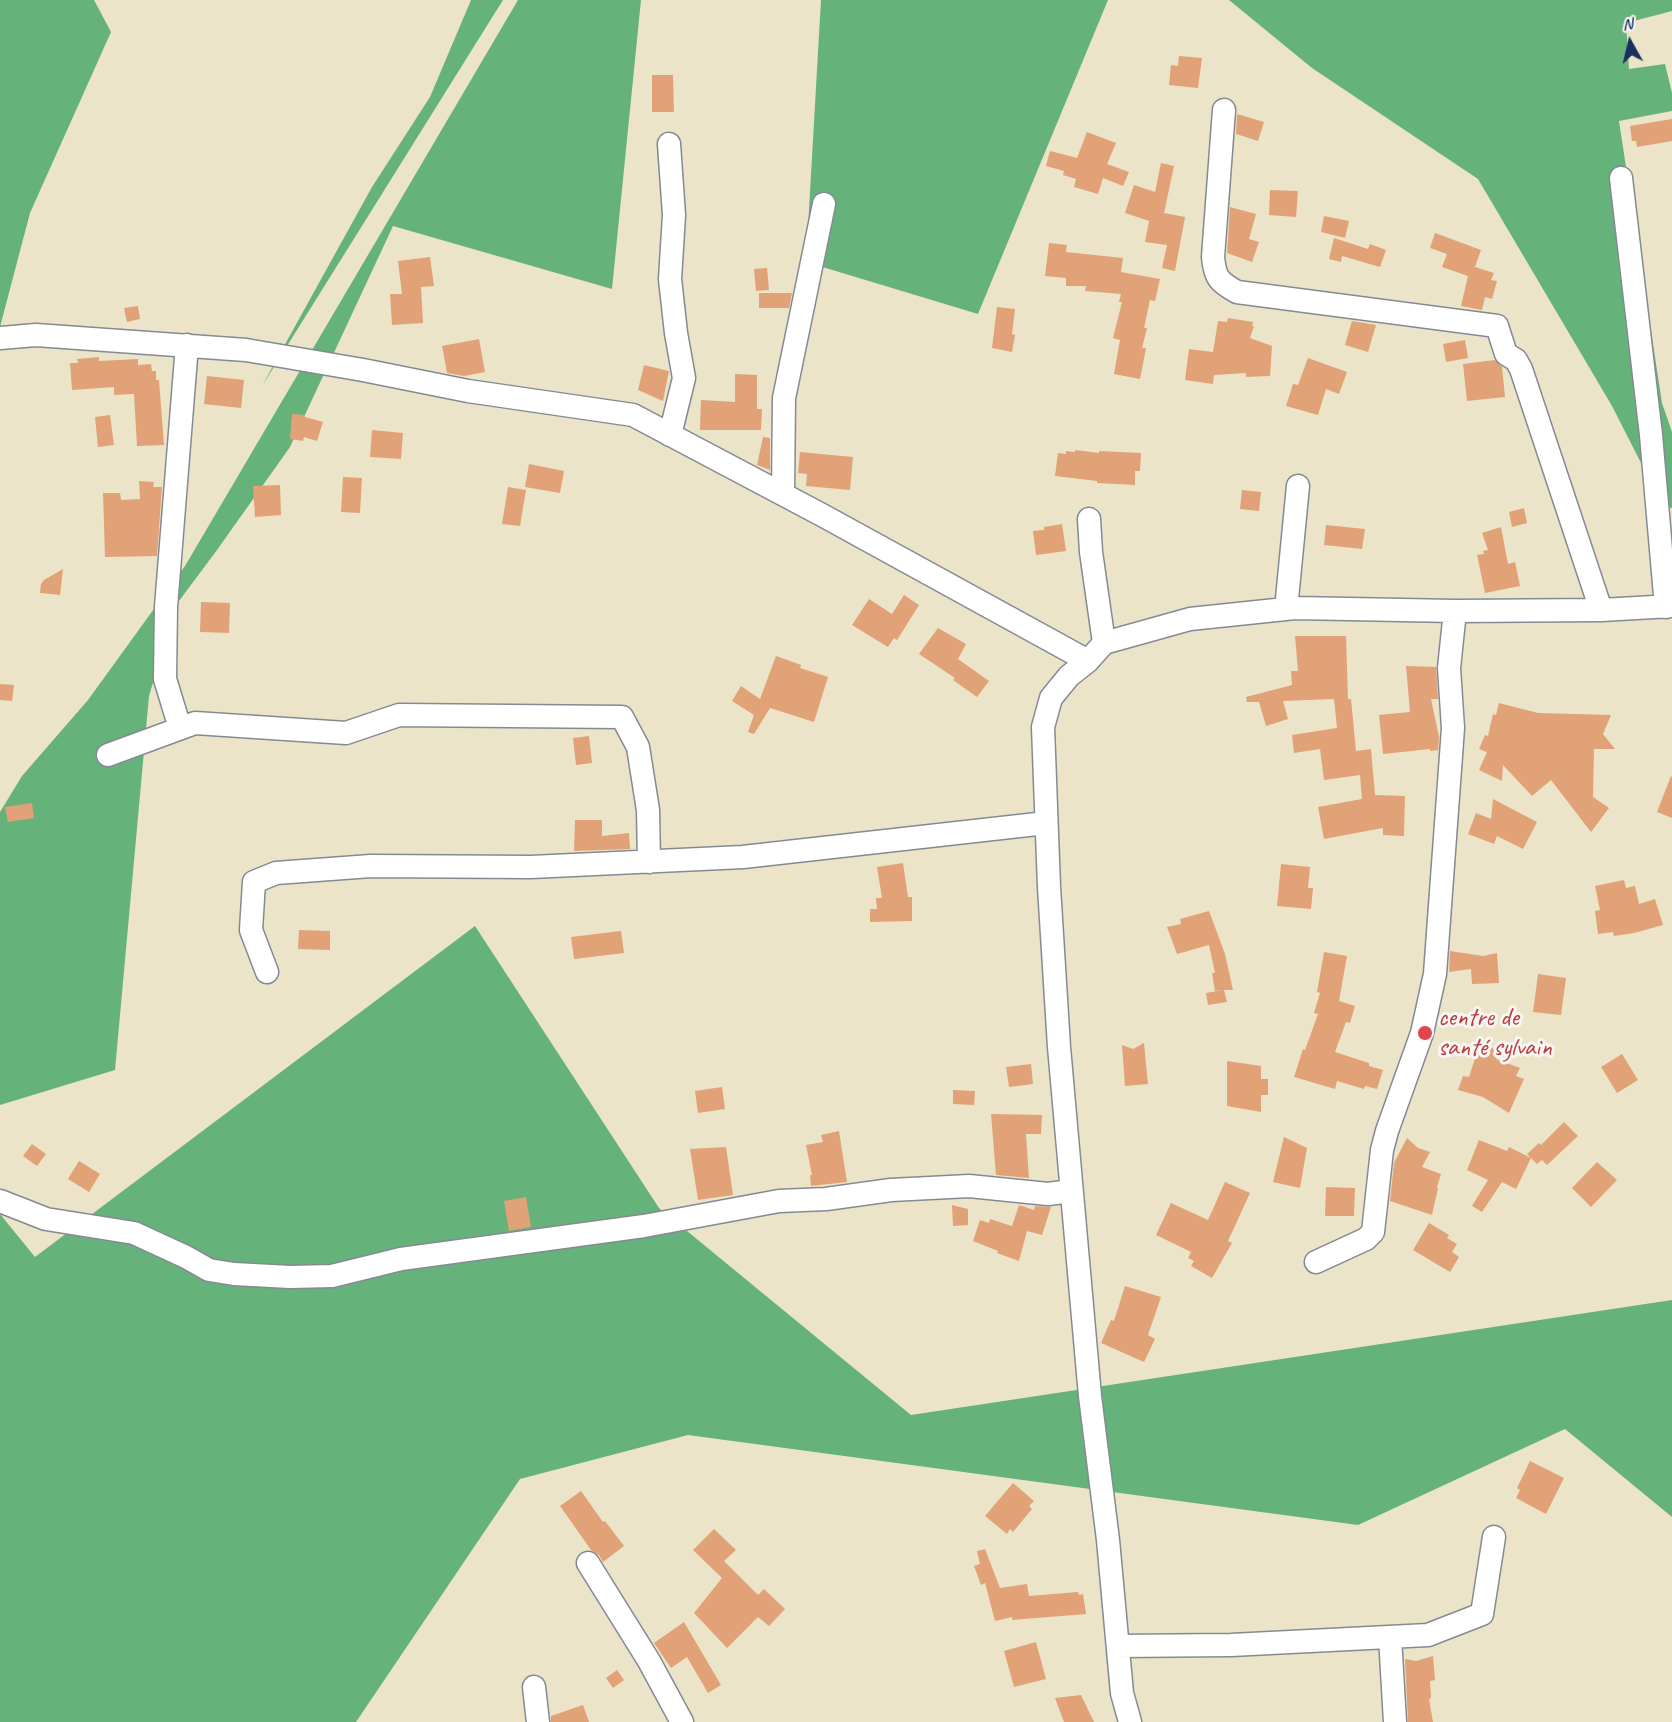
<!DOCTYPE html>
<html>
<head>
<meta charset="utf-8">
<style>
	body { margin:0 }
	#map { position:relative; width:1672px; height:1722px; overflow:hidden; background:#ece4c8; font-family:Caveat,sans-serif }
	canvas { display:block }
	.north { position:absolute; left:1600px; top:12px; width:60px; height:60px; -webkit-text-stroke:4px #f6f6f2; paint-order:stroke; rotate:352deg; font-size:16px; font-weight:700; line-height:24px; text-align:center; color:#1b2f5e }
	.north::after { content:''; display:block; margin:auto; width:21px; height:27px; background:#1b2f5e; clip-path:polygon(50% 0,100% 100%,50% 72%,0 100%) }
</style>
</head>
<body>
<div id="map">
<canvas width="1672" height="1722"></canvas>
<div class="north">N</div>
</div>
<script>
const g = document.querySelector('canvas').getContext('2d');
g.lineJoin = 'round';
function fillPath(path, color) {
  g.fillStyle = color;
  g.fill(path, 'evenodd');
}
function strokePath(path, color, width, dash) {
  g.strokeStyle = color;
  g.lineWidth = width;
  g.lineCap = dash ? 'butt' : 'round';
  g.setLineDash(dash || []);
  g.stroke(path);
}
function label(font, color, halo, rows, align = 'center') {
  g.font = font + ' Caveat,sans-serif';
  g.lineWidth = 6;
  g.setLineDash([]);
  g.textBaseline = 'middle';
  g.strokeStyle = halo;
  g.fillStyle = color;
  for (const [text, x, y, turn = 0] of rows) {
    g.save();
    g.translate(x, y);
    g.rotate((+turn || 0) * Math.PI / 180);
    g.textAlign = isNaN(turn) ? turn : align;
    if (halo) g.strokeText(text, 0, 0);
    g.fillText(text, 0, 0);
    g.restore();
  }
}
fillPath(new Path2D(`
	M0,0H94L111,32L30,213L0,327Z
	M471,0H503L262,386L372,187L430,97Z
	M518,0H641L612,289L393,226L290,447L217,550L176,605L149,696L115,1070L0,1105V812L22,776L88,700L185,566Z
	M821,0H1108L978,314L806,262Z
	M1229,0H1672V11L1626,23L1629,69L1665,64L1672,93V111L1619,121L1662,403L1672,432V508L1663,506L1612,406L1478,179L1312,68Z
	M475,926L659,1208L911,1415L1672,1300V1517L1565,1429L1358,1525L688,1435L520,1479L356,1722H0V1214L35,1257Z`), '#66b27b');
fillPath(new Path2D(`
	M1179,56L1202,58L1198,88L1169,85L1171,65L1178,66Z
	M652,75H673L674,112H652Z
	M1237,114L1264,122L1258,141L1236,134Z
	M1672,119V141L1637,147L1636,141H1632L1630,126Z
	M1087,132L1116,143L1107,164L1129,172L1123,186L1103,178L1098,194L1074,187L1076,179L1063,175L1064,171L1046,166L1050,151L1077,158Z
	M1161,163L1174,166L1164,213L1185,217L1175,271L1162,268L1167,245L1145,242L1149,221L1125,213L1134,185L1155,192Z
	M1270,190L1298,191L1296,217L1269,215Z
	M1230,207L1256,214L1249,239L1259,242L1252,262L1227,253Z
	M1324,216L1349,221L1345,238L1321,232Z
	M1435,233L1481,250L1475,267L1494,273L1491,280L1497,281L1492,299L1485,297L1482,310L1461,306L1468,276L1442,267L1447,254L1430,248Z
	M1334,238L1368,249L1370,244L1386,250L1380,267L1342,256L1341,262L1329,259Z
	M1049,243L1067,245L1066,252L1123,258L1121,272L1160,279L1155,301L1150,300L1144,328H1147L1142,348H1146L1140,379L1114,374L1120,340L1113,338L1122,302H1119L1121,294L1085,291L1086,286H1066V278L1045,276Z
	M430,257L434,286L421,287L423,323L392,325L390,294H402L398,261Z
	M767,268L769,290L756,291L754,269Z
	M759,293H792L789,308H759Z
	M138,306L140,319L127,322L124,308Z
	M997,307L1015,309L1012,334L1015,335L1012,352L992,348Z
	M1228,318L1253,322L1252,326H1254L1250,338L1272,346L1270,376L1246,377V373L1214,375L1213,384L1185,380L1189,349L1213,352L1218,321L1227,322Z
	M1352,321L1376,325L1368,352L1345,345Z
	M479,339L485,372L464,376L447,373L442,346Z
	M1465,340L1468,358L1446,362L1443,344Z
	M99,357V361L138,359V365L151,364L152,371H156V380H159L164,445L137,446L134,394L114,395V387L72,390L70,363H78L77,359Z
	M1308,358L1347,372L1339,394L1326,389L1318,415L1286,406L1293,384L1298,385Z
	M1495,360L1502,367L1505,397L1467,401L1463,364Z
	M644,365L669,371L663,401L638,390Z
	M735,374L757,375V409H762L761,430H700L701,400L735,402Z
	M207,376L244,380L241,408L204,404Z
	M292,414L305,415V417L323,422L317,441L304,437L303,441L290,439Z
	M110,415L114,445L98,447L95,417Z
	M372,430L403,433L401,459L370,457Z
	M763,437L770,438V470L757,465Z
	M1075,450L1099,453V451L1141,453L1140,471H1135V485L1097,483V481L1055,476L1058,453L1066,454V451L1075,452Z
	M800,452L853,457L850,490L806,486L807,474L798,473Z
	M529,464L564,471L560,493L525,487Z
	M343,477L362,478L360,513L341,512Z
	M139,481L154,482L153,487H162L157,556L105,557L103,493H120L121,500L140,499Z
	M280,485L281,515L255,517L253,486Z
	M508,487L526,490L520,526L502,524Z
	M1242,490L1261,492L1259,511L1240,509Z
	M1524,508L1527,523L1512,527L1509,512Z
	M1062,524L1066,551L1036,555L1033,531L1044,530V527Z
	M1326,525L1365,529L1362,549L1324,545Z
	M1501,527L1508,564L1515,562L1520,586L1485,593L1477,555L1484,554L1483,551L1488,550L1482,533Z
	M63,569L60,595L40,593L41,584L44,580Z
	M904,595L919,605L897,640L894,638L888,647L852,625L869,599L892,614Z
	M201,602L230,603L229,633L200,632Z
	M938,628L966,644L958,659L989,681L977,697L953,680L955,678L919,654Z
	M1295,636H1346L1348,699H1351L1356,751L1371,749L1375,795L1405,796L1404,836L1383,835V828L1324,839L1318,807L1362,799L1360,775L1324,780L1320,749L1294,753L1292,735L1337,728L1334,699L1283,701L1288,719L1266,726L1259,702H1247L1246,697L1292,685L1291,671H1298Z
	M776,656L801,665L800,668L828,677L814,722L770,708L754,734L748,732L754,715L732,701L741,686L760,699Z
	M1406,666L1436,667L1438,699H1431L1439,737L1438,750L1430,751V749L1383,754L1379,715L1410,712Z
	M0,684L14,685L12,701L0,700Z
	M1499,703L1538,713L1611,715L1603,734L1615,749H1594L1593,797L1609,808L1591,832L1551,780L1532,796L1503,765L1502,781L1479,770L1487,752L1479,749L1485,735L1488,736L1493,714L1496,715Z
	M589,736L592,763L576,765L573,738Z
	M1671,776L1672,777V818L1657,812Z
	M1493,799L1537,822L1523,849L1497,836L1494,844L1468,834L1476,813L1491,819Z
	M32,803L34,818L8,822L5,807Z
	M575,820H602V836L629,833L630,849L574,851Z
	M903,863L908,897H912V921L870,922V909H877L876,898H882L877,867Z
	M1281,864L1310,867L1308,888H1313L1311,909L1277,906Z
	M1624,880L1626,888L1635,886L1639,904L1655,899L1663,925L1634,933L1614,936L1613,932L1598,934L1595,911L1600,910L1595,886Z
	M1209,911L1225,954L1233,990H1224L1227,1002L1208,1005L1206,993L1223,990L1215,991L1212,973H1215L1209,945L1177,954L1167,927L1181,924L1180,919Z
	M299,930L330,931V950L298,949Z
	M621,931L624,953L574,959L571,937Z
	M1450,951L1483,956L1497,953L1499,983L1472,984L1471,969L1449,972Z
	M1324,952L1347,956L1339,1001L1355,1006L1350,1023L1346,1022L1335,1052L1369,1063V1066L1383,1070L1377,1089L1365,1086L1364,1089L1337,1081L1335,1089L1294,1077L1303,1049L1305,1050L1318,1014L1314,1013L1320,993L1317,992Z
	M1538,974L1566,978L1561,1015L1533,1012Z
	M1144,1043L1148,1084L1125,1086L1122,1045L1133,1049Z
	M1488,1045L1498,1052L1496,1059L1520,1068L1516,1076L1524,1079L1509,1113L1483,1097L1458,1090L1463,1076L1469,1077L1479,1046Z
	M1622,1054L1638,1080L1617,1093L1601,1067Z
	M1227,1061L1261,1066V1079H1268V1095H1261V1112L1227,1106Z
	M1031,1064L1033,1084L1009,1087L1006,1067Z
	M722,1087L725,1109L698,1113L695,1091Z
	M953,1090L975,1091L974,1105L953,1104Z
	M991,1114L1042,1115L1041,1134H1026L1029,1178L996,1175Z
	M1564,1122L1578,1136L1547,1165L1542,1160L1537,1164L1527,1154L1539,1143L1541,1145Z
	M839,1131L847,1182L811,1186L810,1175H812L806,1145L823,1142L821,1135Z
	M1284,1137L1307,1148L1300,1188L1273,1182Z
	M1407,1138L1418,1148L1430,1152L1422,1167L1441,1174L1437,1187L1438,1188L1432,1215L1390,1201L1394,1163Z
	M1479,1140L1507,1151L1509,1147L1531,1158L1516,1189L1502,1182L1482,1212L1472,1206L1488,1180L1467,1170Z
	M32,1144L46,1154L37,1166L23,1156Z
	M726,1147L733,1195L698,1200L690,1149Z
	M79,1161L100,1174L89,1192L68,1179Z
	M1597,1162L1617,1180L1591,1207L1572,1188Z
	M1225,1182L1250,1193L1228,1241L1232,1243L1212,1278L1191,1266L1194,1261L1188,1258L1191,1252L1156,1235L1171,1203L1208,1220Z
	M1326,1187L1355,1188L1354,1216H1325Z
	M526,1197L531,1227L509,1231L504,1201Z
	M952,1205L968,1209V1225L953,1226Z
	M1019,1205L1034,1210L1035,1206L1051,1207L1042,1235L1027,1231L1019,1261L997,1253L998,1251L973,1241L980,1220L989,1223L990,1219L1012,1226Z
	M1429,1223L1449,1235L1447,1238L1457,1244L1452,1252L1459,1257L1450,1272L1413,1250Z
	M1125,1286L1161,1297L1148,1335L1155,1339L1144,1362L1101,1343L1111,1320L1114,1321Z
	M1530,1461L1564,1478L1546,1514L1516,1498L1520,1490L1517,1488Z
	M1013,1483L1034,1501L1029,1506L1032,1509L1013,1532L1010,1529L1007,1534L985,1516Z
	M581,1491L603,1522L605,1521L624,1546L603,1562L599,1555L591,1550L560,1506Z
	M714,1529L736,1550L724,1561L758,1595L764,1589L785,1609L769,1626L758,1617L727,1648L694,1613L722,1578L693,1550Z
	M985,1549L1000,1588L1027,1584L1029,1596L1078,1592L1079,1595L1083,1594L1086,1614L1012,1620V1617L995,1621L985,1583L981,1585L974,1566L980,1564L977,1551Z
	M684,1622L721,1685L708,1693L687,1657L671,1668L654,1643Z
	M1036,1642L1046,1679L1014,1687L1004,1651Z
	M1433,1656L1435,1680L1430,1681L1431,1698L1429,1699L1433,1722H1408L1405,1659L1416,1661Z
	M617,1670L624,1680L613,1688L606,1678Z
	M1081,1695L1094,1722H1064L1055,1698Z
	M583,1705L589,1722H551V1716Z`), '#e0a276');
const minor = new Path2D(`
	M1224,110L1213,257C1215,278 1219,282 1237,292L1497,326L1506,354L1516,360L1521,369L1601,610
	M669,144L674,215L670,279L676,333L684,378L670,435
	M1621,178L1651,435L1666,607
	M0,338L36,335L246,350L363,370L468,391L633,415L822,515L1088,661
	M783,494L784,398L824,204
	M1089,519L1091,552L1104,643
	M1286,609L1298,486
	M180,728L165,679L166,607L187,345
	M108,755L195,723L346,733L399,715L622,717L638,747L648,810L649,862
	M267,972L251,930L254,882L276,873L371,866L531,867L743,857L1046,823
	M0,1201L46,1219L134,1233L186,1257L209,1270L234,1274L290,1277L332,1276L401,1259L644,1226L779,1201L826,1199L891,1190L969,1186L1048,1194L1071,1191
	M1316,1262L1366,1239L1373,1232L1382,1150L1387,1131L1422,1033L1435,974L1453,728L1449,668L1455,611
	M588,1563L649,1661L682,1722
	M1390,1637L1395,1722
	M1118,1646L1231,1645L1428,1635L1482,1614L1494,1537
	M534,1687L538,1722
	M1130,1722L1122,1693L1108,1540L1090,1396L1059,1047L1049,887L1043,727L1051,698L1069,676L1088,661L1104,643L1190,619L1295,608L1455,611L1601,610L1672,606`);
strokePath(minor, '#848a93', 25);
strokePath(minor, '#fff', 22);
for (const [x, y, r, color] of [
	[1425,1033,8,"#e0444e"]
]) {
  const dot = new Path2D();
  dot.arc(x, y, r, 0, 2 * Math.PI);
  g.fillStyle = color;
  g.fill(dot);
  strokePath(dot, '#f6f6f2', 2);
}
label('26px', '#be3a42', '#f6f6f2', [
	["centre de",1438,1018],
	["santé sylvain",1438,1048]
], 'left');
</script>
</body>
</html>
